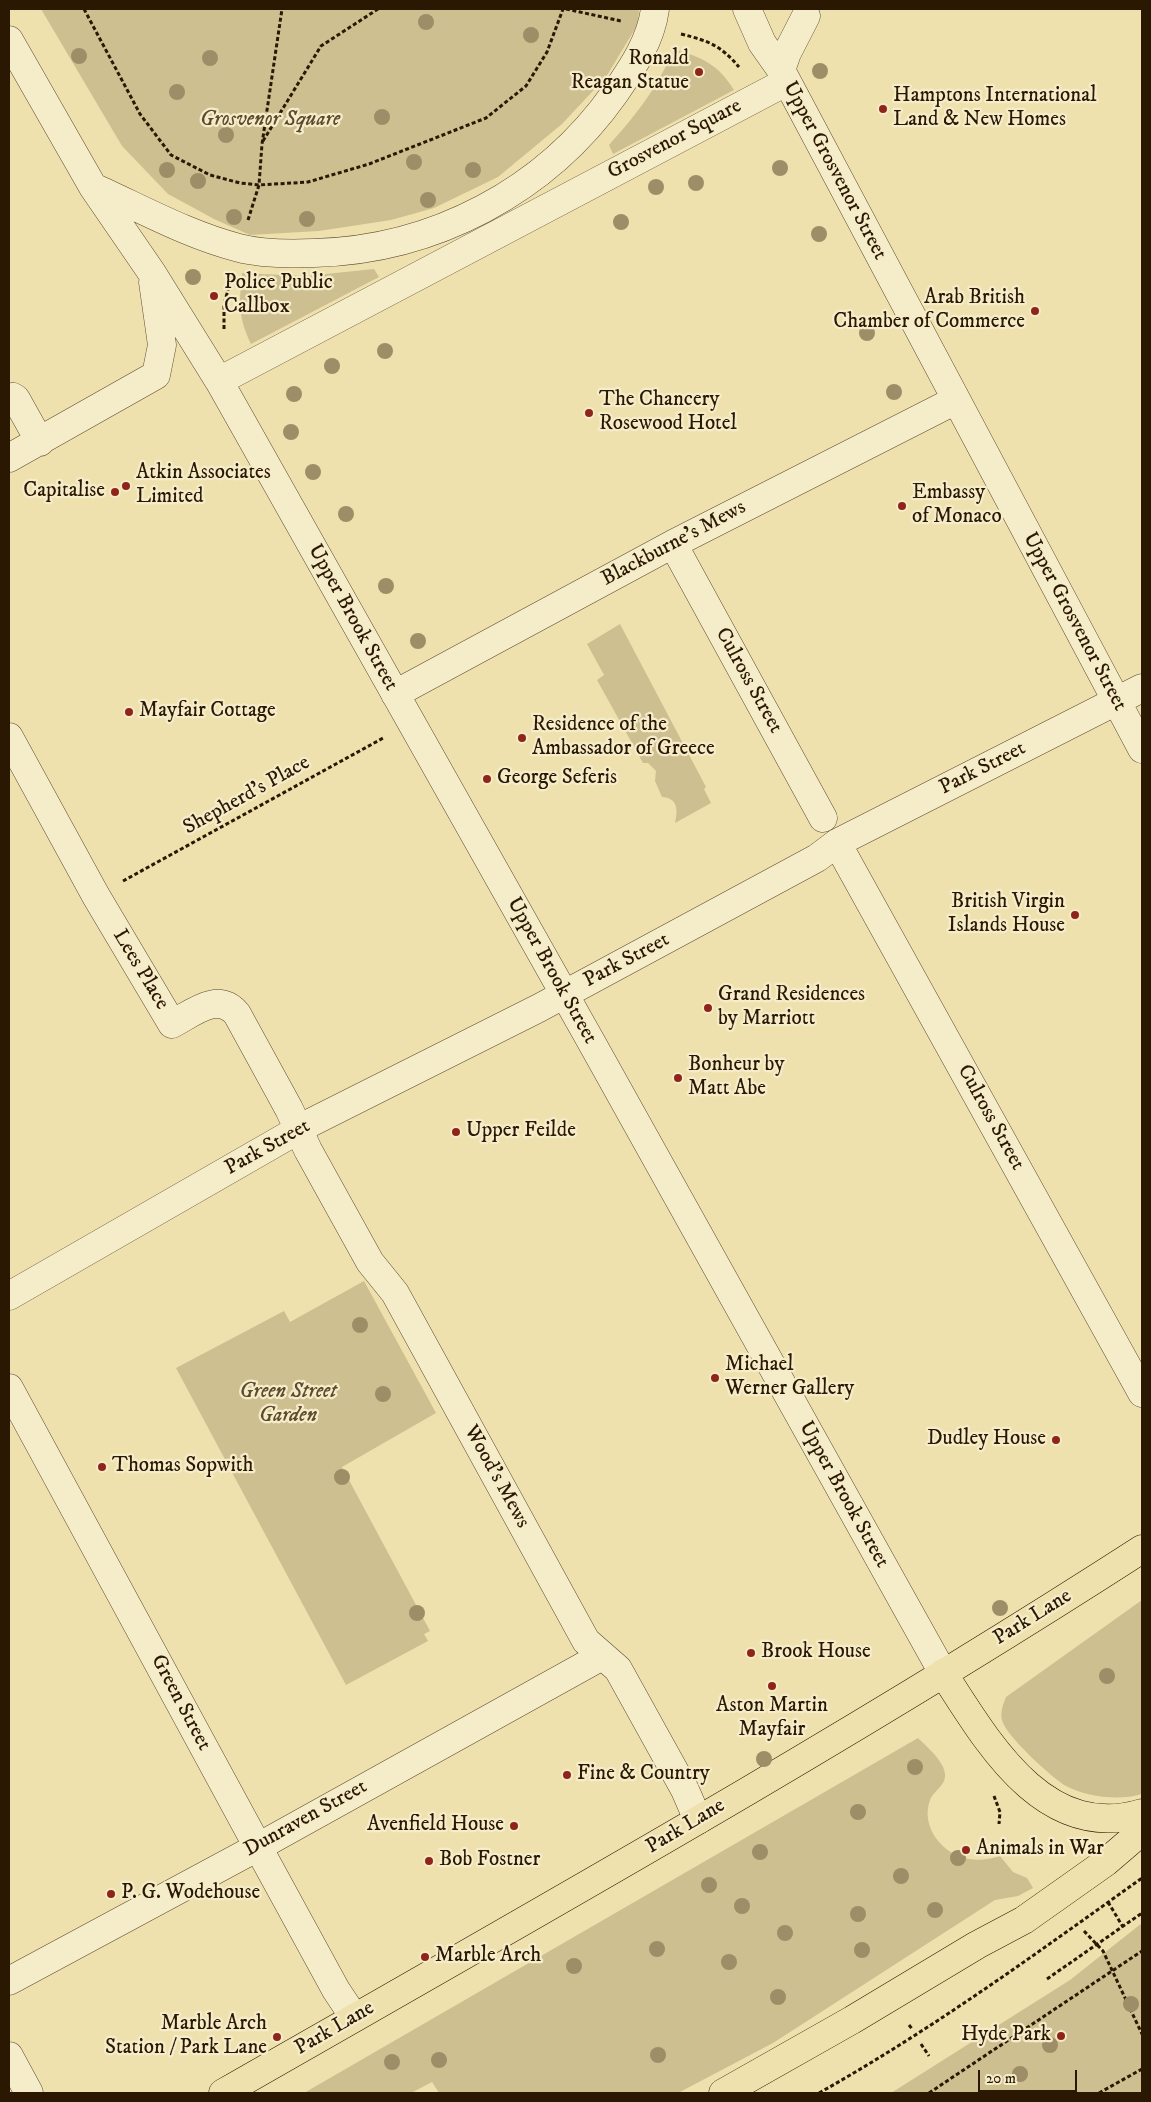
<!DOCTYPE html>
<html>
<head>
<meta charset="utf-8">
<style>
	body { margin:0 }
	#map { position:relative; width:1151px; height:2102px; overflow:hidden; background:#efe1ae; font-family:"IM FELL DW Pica",serif }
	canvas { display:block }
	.frame { position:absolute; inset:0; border:10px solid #2b1802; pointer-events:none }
	.scale { position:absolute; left:978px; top:2070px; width:99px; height:22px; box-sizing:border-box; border:2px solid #2b1802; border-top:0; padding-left:6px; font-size:15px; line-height:18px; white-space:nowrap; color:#2b1802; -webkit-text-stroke:4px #f5ecca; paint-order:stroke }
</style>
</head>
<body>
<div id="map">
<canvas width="1151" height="2102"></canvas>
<div class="frame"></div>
<div class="scale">20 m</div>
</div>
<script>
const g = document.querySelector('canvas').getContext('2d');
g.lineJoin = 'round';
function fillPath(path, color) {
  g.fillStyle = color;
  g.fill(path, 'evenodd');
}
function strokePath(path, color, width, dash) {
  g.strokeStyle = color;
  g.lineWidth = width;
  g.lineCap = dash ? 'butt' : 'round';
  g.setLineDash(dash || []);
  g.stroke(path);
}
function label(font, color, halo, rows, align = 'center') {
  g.font = font + ' "IM FELL DW Pica",serif';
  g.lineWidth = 4.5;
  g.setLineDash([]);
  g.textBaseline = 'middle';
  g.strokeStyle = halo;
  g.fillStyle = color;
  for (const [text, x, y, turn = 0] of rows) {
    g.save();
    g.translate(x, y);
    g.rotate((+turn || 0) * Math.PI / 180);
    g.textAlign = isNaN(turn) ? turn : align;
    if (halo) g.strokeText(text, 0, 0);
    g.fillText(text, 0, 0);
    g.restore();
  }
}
fillPath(new Path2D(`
	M41,9H639L638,24L606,77L562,124L498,177L434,208L391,220L319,231L250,235L214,219L168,194L122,146Z
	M674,49C703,58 718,64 734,90L613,154L609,145C637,114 657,88 674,49Z
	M374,269L379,277L251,344C238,316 239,304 242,273L306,276Z
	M620,624L706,787L704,789L711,803L675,823C678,810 678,798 662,797L655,781L656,771L648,763H643L597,680L604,675L587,644Z
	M364,1281L436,1413L342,1467L430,1631L424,1634L428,1641L346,1685L176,1368L284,1311L290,1322Z
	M1142,1600V1794C1120,1801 1086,1797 1066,1786C1052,1778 1009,1738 1003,1723C999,1714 1003,1705 1006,1697Z
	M918,1738C927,1747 944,1761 945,1774C946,1786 934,1790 930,1800C920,1827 943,1855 969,1859C980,1861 990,1859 1000,1856L1013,1872L1027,1878L1033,1888L1018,1896L995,1900L773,2043L678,2093H439L432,2082L411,2093H304Z
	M1142,1923V2093H891L1070,1980Z`), '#cebf91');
const minor = new Path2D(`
	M747,9L762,43L781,70L1142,749
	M9,40L93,187L152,273L219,381L593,1045L943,1673
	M781,70L787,53L806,16
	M93,187C140,208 188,235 239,248C262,254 290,254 314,253C434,250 546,191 615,93C633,67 651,40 655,9
	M219,381L786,82
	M9,399L13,397L16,399L40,442
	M9,458L156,375L162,345L153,282
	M673,544L823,818
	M395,694L673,544L956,400
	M9,737L96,896L172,1024C193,1013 218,991 237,1014L289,1109L308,1150L370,1262L395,1293L586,1641L618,1669L685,1790L698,1820
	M837,843L1142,1393
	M9,1296L310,1123L539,1008L817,858L837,843L1142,688
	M9,1388L265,1860L336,1990L354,2017
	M9,1981L258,1847L602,1656
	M9,2056L29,2093`);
const highway = new Path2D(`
	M943,1673C987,1741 1044,1843 1142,1813
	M223,2093C532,1916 843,1742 1142,1549
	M723,2093L852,2020L977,1945L1024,1920L1106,1862L1142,1831`);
strokePath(minor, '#5c4a2d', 29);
strokePath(highway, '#2b1802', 29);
strokePath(new Path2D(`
	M84,9L140,114L171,155L210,175L240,183L259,185L308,182L369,164L486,118L526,86L547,52L563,9
	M566,9L621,21
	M681,34C709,41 720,45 739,67
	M263,141L321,46L378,9
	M248,220L259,185L262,144L282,9
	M224,329V304L232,276
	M123,881L385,737
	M994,1796L1000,1812L999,1824
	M1108,1902L1123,1927
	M1084,1931L1103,1951L1142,2034
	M1047,1979L1142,1913
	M909,2025L913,2030
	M921,2044L929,2056
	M819,2093C933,2029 1037,1953 1142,1878
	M929,2093L1142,1951
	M1099,2093L1142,2069`), '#2b1802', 3, [4, 2.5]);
strokePath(minor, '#f5ecca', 28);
strokePath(highway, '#efe1ae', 28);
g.fillStyle = '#9e8e67';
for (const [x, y] of [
	[426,22],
	[531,35],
	[79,56],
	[210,58],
	[820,71],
	[177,92],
	[382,117],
	[226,135],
	[414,162],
	[780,168],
	[167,170],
	[473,170],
	[198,181],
	[696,183],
	[656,187],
	[428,200],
	[234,217],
	[307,219],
	[621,222],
	[819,234],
	[193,277],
	[867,333],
	[385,351],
	[332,366],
	[894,392],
	[294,394],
	[291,432],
	[313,472],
	[346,514],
	[386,586],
	[418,641],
	[360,1325],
	[383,1394],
	[342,1477],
	[1000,1608],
	[417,1613],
	[1107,1676],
	[764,1759],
	[915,1767],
	[858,1812],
	[760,1852],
	[958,1858],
	[901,1876],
	[709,1885],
	[742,1906],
	[935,1910],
	[858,1914],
	[785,1933],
	[657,1949],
	[862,1950],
	[729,1962],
	[574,1966],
	[778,1997],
	[1131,2004],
	[1050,2045],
	[658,2055],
	[439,2060],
	[392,2062],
	[1020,2074]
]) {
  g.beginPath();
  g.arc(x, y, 8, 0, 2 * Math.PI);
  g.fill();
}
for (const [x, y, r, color] of [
	[699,72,5,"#8f2418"],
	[883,109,5,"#8f2418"],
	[214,296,5,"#8f2418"],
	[1035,311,5,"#8f2418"],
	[589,413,5,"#8f2418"],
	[126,486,5,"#8f2418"],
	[115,492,5,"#8f2418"],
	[902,506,5,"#8f2418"],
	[129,712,5,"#8f2418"],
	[522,738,5,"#8f2418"],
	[487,779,5,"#8f2418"],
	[1075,915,5,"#8f2418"],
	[708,1008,5,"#8f2418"],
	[678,1078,5,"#8f2418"],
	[456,1132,5,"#8f2418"],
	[715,1378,5,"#8f2418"],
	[1056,1440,5,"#8f2418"],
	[102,1467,5,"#8f2418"],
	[751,1653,5,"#8f2418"],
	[772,1686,5,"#8f2418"],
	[567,1775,5,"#8f2418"],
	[514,1826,5,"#8f2418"],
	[966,1850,5,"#8f2418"],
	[429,1861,5,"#8f2418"],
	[111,1894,5,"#8f2418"],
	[425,1957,5,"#8f2418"],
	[1061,2036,5,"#8f2418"],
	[277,2037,5,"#8f2418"]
]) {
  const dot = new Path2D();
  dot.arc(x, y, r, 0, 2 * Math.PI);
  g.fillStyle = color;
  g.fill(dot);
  strokePath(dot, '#f5ecca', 2);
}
label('21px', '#2b1802', '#f5ecca', [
	["Ronald",689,60,"right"],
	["Reagan Statue",689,84,"right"],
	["Hamptons International",893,97],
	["Land & New Homes",893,121],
	["Police Public",224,284],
	["Callbox",224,308],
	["Arab British",1025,299,"right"],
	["Chamber of Commerce",1025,323,"right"],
	["The Chancery",599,401],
	["Rosewood Hotel",599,425],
	["Atkin Associates",136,474],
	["Limited",136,498],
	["Capitalise",105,492,"right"],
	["Embassy",912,494],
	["of Monaco",912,518],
	["Mayfair Cottage",139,712],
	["Residence of the",532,726],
	["Ambassador of Greece",532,750],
	["George Seferis",497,779],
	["British Virgin",1065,903,"right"],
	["Islands House",1065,927,"right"],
	["Grand Residences",718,996],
	["by Marriott",718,1020],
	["Bonheur by",688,1066],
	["Matt Abe",688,1090],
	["Upper Feilde",466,1132],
	["Michael",725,1366],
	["Werner Gallery",725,1390],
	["Dudley House",1046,1440,"right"],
	["Thomas Sopwith",112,1467],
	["Brook House",761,1653],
	["Aston Martin",772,1707,"center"],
	["Mayfair",772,1731,"center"],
	["Fine & Country",577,1775],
	["Avenfield House",504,1826,"right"],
	["Animals in War",976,1850],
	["Bob Fostner",439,1861],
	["P. G. Wodehouse",121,1894],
	["Marble Arch",435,1957],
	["Marble Arch",267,2025,"right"],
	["Station / Park Lane",267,2049,"right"],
	["Hyde Park",1051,2036,"right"]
], 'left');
label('italic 21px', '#5c4a2d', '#f5ecca', [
	["Grosvenor Square",270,121],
	["Green Street",288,1393],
	["Garden",288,1417]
]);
label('21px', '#2b1802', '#f5ecca', [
	["Grosvenor Square",675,140,-28],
	["Upper Grosvenor Street",834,171,62],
	["Blackburne's Mews",674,544,-28],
	["Upper Brook Street",352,618,61],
	["Upper Grosvenor Street",1074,622,62],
	["Culross Street",748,681,61],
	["Park Street",983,769,-27],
	["Shepherd's Place",247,796,-29],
	["Park Street",627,961,-28],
	["Lees Place",140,970,59],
	["Upper Brook Street",551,971,61],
	["Culross Street",990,1118,61],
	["Park Street",268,1148,-29],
	["Wood's Mews",496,1477,61],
	["Upper Brook Street",843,1495,61],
	["Park Lane",1033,1618,-32],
	["Green Street",180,1703,62],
	["Dunraven Street",306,1819,-29],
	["Park Lane",686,1827,-31],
	["Park Lane",335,2029,-30]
]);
</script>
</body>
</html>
